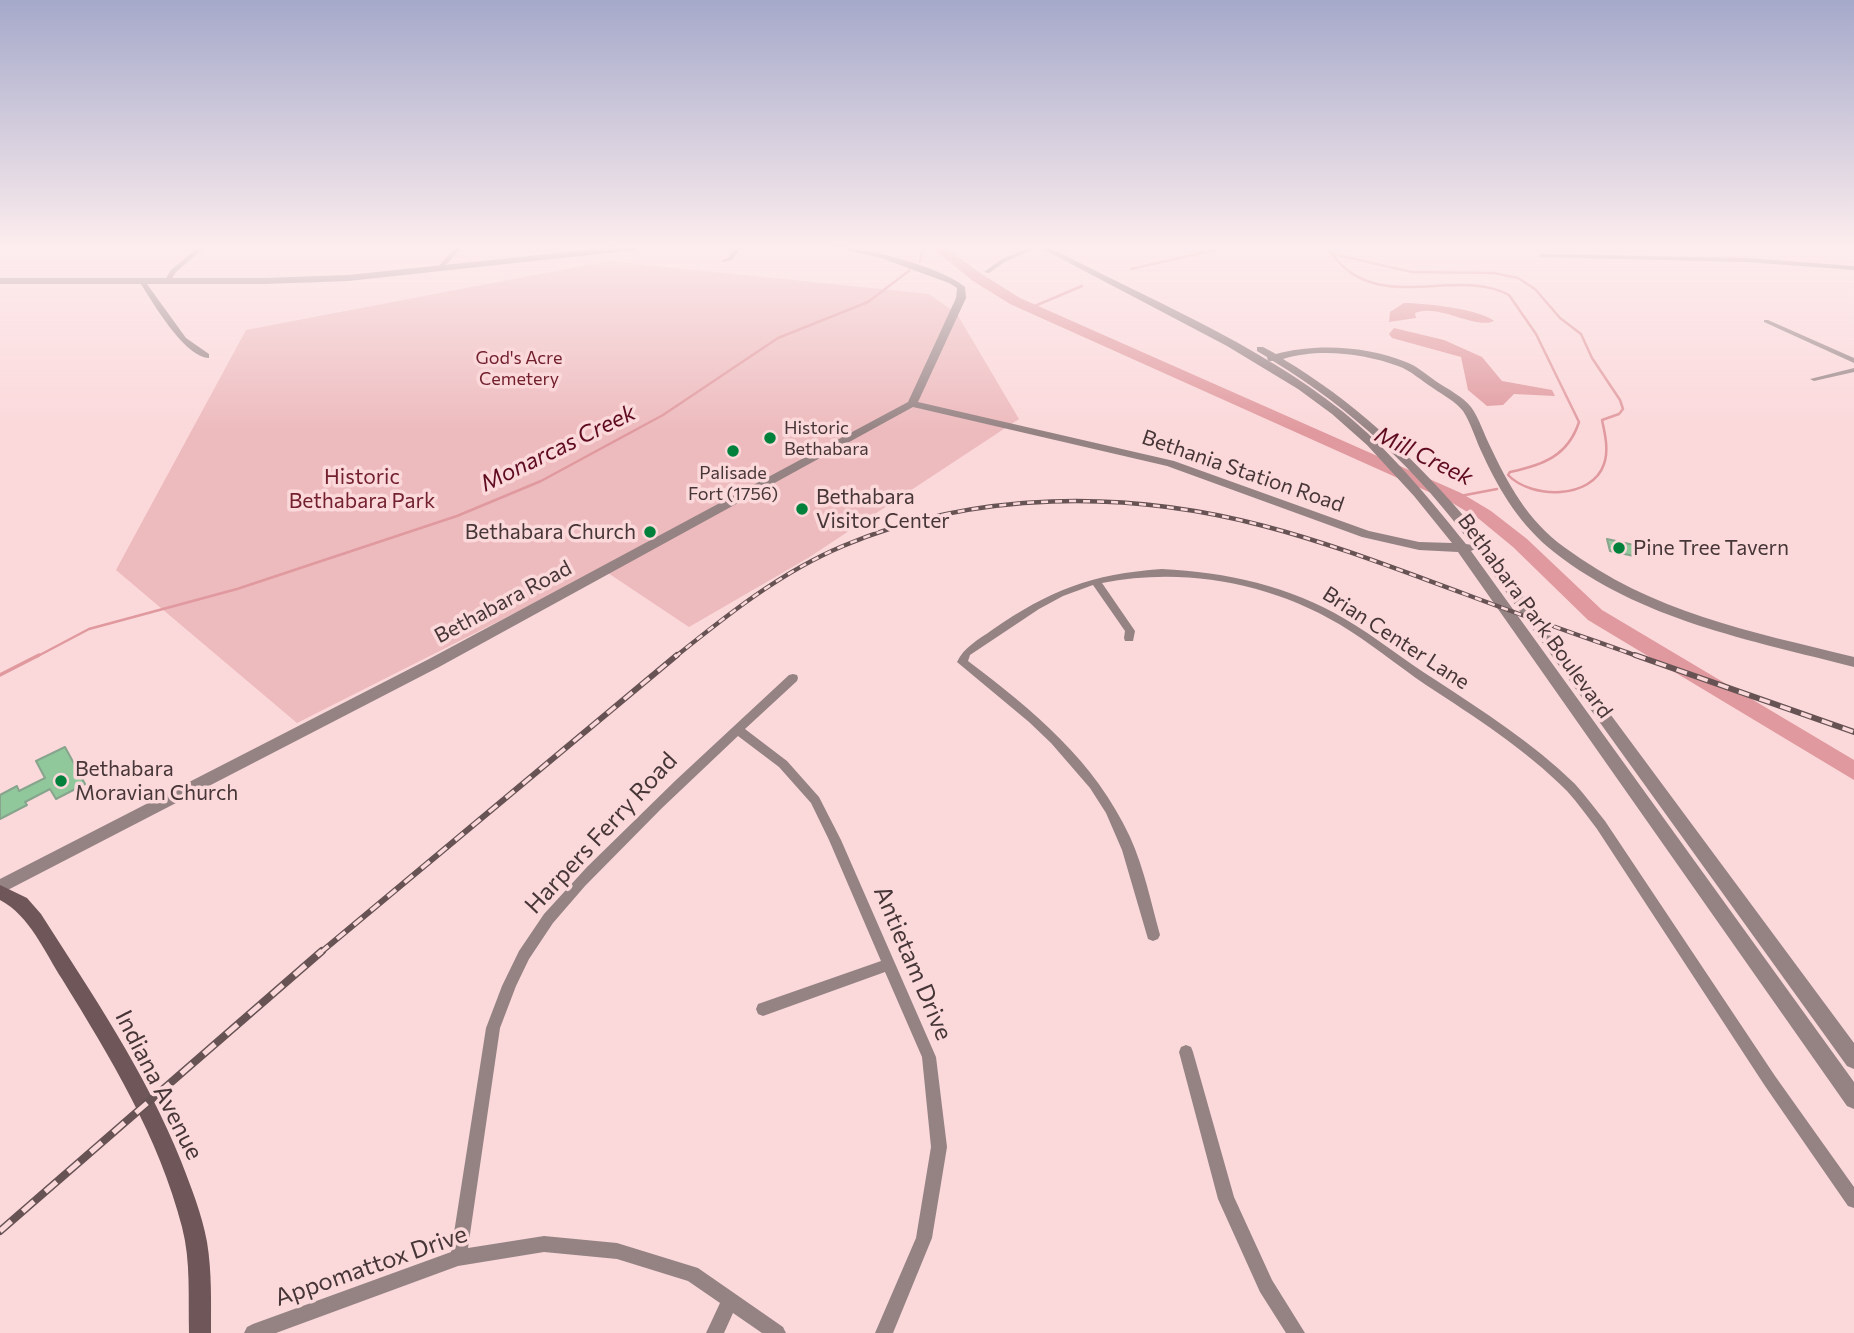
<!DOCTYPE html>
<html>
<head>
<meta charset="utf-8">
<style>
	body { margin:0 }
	canvas { display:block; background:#fbd8da }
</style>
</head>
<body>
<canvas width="1854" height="1333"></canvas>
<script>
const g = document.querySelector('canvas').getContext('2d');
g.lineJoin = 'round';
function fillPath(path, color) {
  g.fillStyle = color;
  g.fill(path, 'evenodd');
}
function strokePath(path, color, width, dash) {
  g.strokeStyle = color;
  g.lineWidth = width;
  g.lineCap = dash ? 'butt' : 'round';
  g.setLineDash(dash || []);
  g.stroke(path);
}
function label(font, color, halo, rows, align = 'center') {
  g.font = font + ' Commissioner,sans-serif';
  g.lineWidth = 7;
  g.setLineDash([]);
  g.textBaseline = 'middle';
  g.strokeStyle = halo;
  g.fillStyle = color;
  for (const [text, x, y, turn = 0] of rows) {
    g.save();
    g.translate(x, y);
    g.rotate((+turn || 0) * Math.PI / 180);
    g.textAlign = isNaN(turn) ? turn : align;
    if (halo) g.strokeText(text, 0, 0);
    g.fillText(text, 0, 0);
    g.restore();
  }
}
fillPath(new Path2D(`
	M608,261L929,294L957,314L1019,419L808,558L689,627L602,569L297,723L116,570L246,330Z`), '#edbabd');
fillPath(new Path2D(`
	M1404,303C1424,303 1480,309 1494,321C1475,330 1439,303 1415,313L1416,318L1389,322L1390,312Z
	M1394,328L1444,340L1482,357L1502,381L1552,390L1555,396L1514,394L1503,405L1487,406L1468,390L1461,357L1392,338L1389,334Z`), '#e0999e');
strokePath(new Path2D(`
	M1327,247L1332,254
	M1332,254L1412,272L1494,273L1518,278L1535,289L1560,318L1581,334L1592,358L1620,400L1623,409L1619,414L1602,420C1605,434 1609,450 1604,464C1592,500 1531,499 1508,475L1510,472C1543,465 1568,456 1579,422L1536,334L1509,295C1457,266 1377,316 1332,254Z
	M920,262L923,247
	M1131,269L1228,247
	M1030,308L1082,286
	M1455,497L1497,489
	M36,657L89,629L237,589L457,516L541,481L663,415L778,338L868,302L910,270`), '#e0999e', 2.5);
strokePath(new Path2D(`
	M0,675L39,655`), '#e0999e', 3.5);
fillPath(new Path2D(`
	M931,247H945L983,275L1020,298L1461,493L1491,511L1527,539L1602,610L1854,760V780L1588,620L1513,547L1479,519L1449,501L1010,304L973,281Z`), '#e0999e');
const building = new Path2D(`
	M1607,539L1634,545V556L1610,551Z
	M65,747L85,784L56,799L50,789L25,802L27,805L0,819V795L17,786L19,791L45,778L36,761Z`);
fillPath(building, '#90c89c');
strokePath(building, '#87a58d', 2);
fillPath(new Path2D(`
	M0,247H5L0,250Z
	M199,247H205L176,272L169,283H165L164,282L171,270Z
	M456,247H462L442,269H438V267Z
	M736,247H742L732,260L722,262V260L728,258Z
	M1031,247H1039L1006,261L989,273L984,272L1002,259Z
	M1542,254L1747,258L1854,266V270L1747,262L1540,257V255Z
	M140,280H144L186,338L209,354V358C184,357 152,301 139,281Z
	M1764,320H1768L1854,358V363L1764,322Z
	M1854,368V372L1814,381L1810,379Z
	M1162,569C1226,572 1290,586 1345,619C1376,637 1404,660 1434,679C1483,711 1533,743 1575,784C1586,796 1595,809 1605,821L1775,1076L1854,1187V1208L1848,1206L1765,1086L1597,829C1587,816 1578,803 1567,791C1525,749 1475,717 1426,685C1397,665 1369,642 1339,624C1268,582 1182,567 1102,583L1135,631L1133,641H1125L1124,638L1125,631L1093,585L1063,596L1039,609L970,655L968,661C1033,710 1095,761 1130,837C1144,868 1151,902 1160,935L1158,939L1153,941L1148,939L1122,850L1106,813L1090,788L1051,743L1029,722L957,662C964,647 978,640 992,630C1050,590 1091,574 1162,569Z
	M793,674L797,675L798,678L797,681L745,729L787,761L819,797L841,840L936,1057L947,1147L932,1238L893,1333H875L916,1238L931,1147L922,1057L885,972L763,1016L758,1014L756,1009L758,1004L881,961L829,840L811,803L779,767L738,736L662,808L585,886L553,923L529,959L516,986L500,1028L468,1248L544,1236L617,1243L698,1268L783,1327L786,1333H762L733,1313L724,1333H706L720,1303L688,1281L617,1259L544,1252L458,1266L276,1333H244L247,1327L253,1324L451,1252L486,1028L502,986L519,951L544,914L587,867L676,780L789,675Z
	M1186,1045L1191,1047L1193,1052L1234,1197L1272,1280L1305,1333H1286L1260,1292L1218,1199L1179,1052L1181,1047Z`), '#958384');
fillPath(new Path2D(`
	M616,247H640L636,250L348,281L264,284H0V278H264L348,275Z
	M832,247C860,245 945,268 965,287L966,298L918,402L1174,461L1369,531L1419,542L1452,543L1414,496L1367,445L1332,414L1298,389L1227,346L1039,247H1049C1147,299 1254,341 1342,411C1389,449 1428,497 1466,544L1472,545C1419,472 1351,408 1273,361H1268L1267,357L1257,351V347H1263L1276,354C1315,343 1368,346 1406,362C1417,366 1427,375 1437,382C1448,389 1463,397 1471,407C1479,418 1484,434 1490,446C1508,484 1528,521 1564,547C1653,613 1749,631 1854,657V667C1750,640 1640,620 1554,552C1521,526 1500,492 1483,455C1476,441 1471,423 1463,411C1456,402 1443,395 1433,388C1422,381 1410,370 1398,366C1363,353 1318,348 1283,359C1352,400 1410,454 1462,514L1854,1043V1069L1847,1066L1475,549L1471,551L1854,1082V1109L1847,1106L1458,552L1419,550L1362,537L1167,466L913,407L439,667L0,894V879L429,659L908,402L956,298L957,288L949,283L881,258Z`), '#958384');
fillPath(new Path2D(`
	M0,885L27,898L41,914C92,994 146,1073 181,1161C191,1187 202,1214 207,1242C212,1272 211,1303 211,1333H189C188,1298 191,1261 182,1227C159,1137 110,1057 62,979C44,951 30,916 0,900Z`), '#6f5658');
const railFar2 = new Path2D(`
	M675,657C727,615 781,572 843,546C975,490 1127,490 1264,526C1333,544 1399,570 1465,594C1523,616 1581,636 1640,657`);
const railFar1 = new Path2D(`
	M1635,655L1854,732
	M320,953L677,655`);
const rail = new Path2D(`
	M0,1231L322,951`);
strokePath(railFar2, '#675354', 4.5);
strokePath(railFar1, '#675354', 6);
strokePath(rail, '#675354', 8);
strokePath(railFar2, '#fbd8da', 2.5, [7]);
strokePath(railFar1, '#fbd8da', 3.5, [11]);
strokePath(rail, '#fbd8da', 5, [15]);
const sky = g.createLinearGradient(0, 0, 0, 433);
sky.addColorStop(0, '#a5a9ca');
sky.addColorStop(0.57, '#fdedee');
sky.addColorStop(1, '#fdedee00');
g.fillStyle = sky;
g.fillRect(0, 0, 1854, 433);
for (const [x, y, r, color] of [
	[770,438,7,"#00813b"],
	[733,451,7,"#00813b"],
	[802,509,7,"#00813b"],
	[650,532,7,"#00813b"],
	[1619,548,7,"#00813b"],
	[61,781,7,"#00813b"]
]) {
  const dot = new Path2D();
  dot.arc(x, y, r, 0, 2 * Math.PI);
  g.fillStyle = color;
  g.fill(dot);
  strokePath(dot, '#fbd8da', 2.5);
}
label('18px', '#73212e', '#fbd8da', [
	["God's Acre",519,358],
	["Cemetery",519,379]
]);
label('18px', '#473637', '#fbd8da', [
	["Historic",784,428],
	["Bethabara",784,449],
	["Palisade",733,473,"center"],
	["Fort (1756)",733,494,"center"]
], 'left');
label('21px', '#473637', '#fbd8da', [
	["Bethania Station Road",1243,471,19],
	["Bethabara Road",503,602,-28],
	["Bethabara Park Boulevard",1535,616,54],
	["Brian Center Lane",1396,638,33]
]);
label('21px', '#73212e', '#fbd8da', [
	["Historic",362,477],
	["Bethabara Park",362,501]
]);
label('21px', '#473637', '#fbd8da', [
	["Bethabara",816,497],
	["Visitor Center",816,521],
	["Bethabara Church",636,532,"right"],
	["Pine Tree Tavern",1633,548],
	["Bethabara",75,769],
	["Moravian Church",75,793]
], 'left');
label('italic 23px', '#5f0b1f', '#fbd8da', [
	["Monarcas Creek",558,448,-26],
	["Mill Creek",1424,456,26]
]);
label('24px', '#473637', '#fbd8da', [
	["Harpers Ferry Road",601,833,-47],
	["Antietam Drive",913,963,67],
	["Indiana Avenue",159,1085,63],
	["Appomattox Drive",371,1266,-19]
]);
</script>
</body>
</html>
